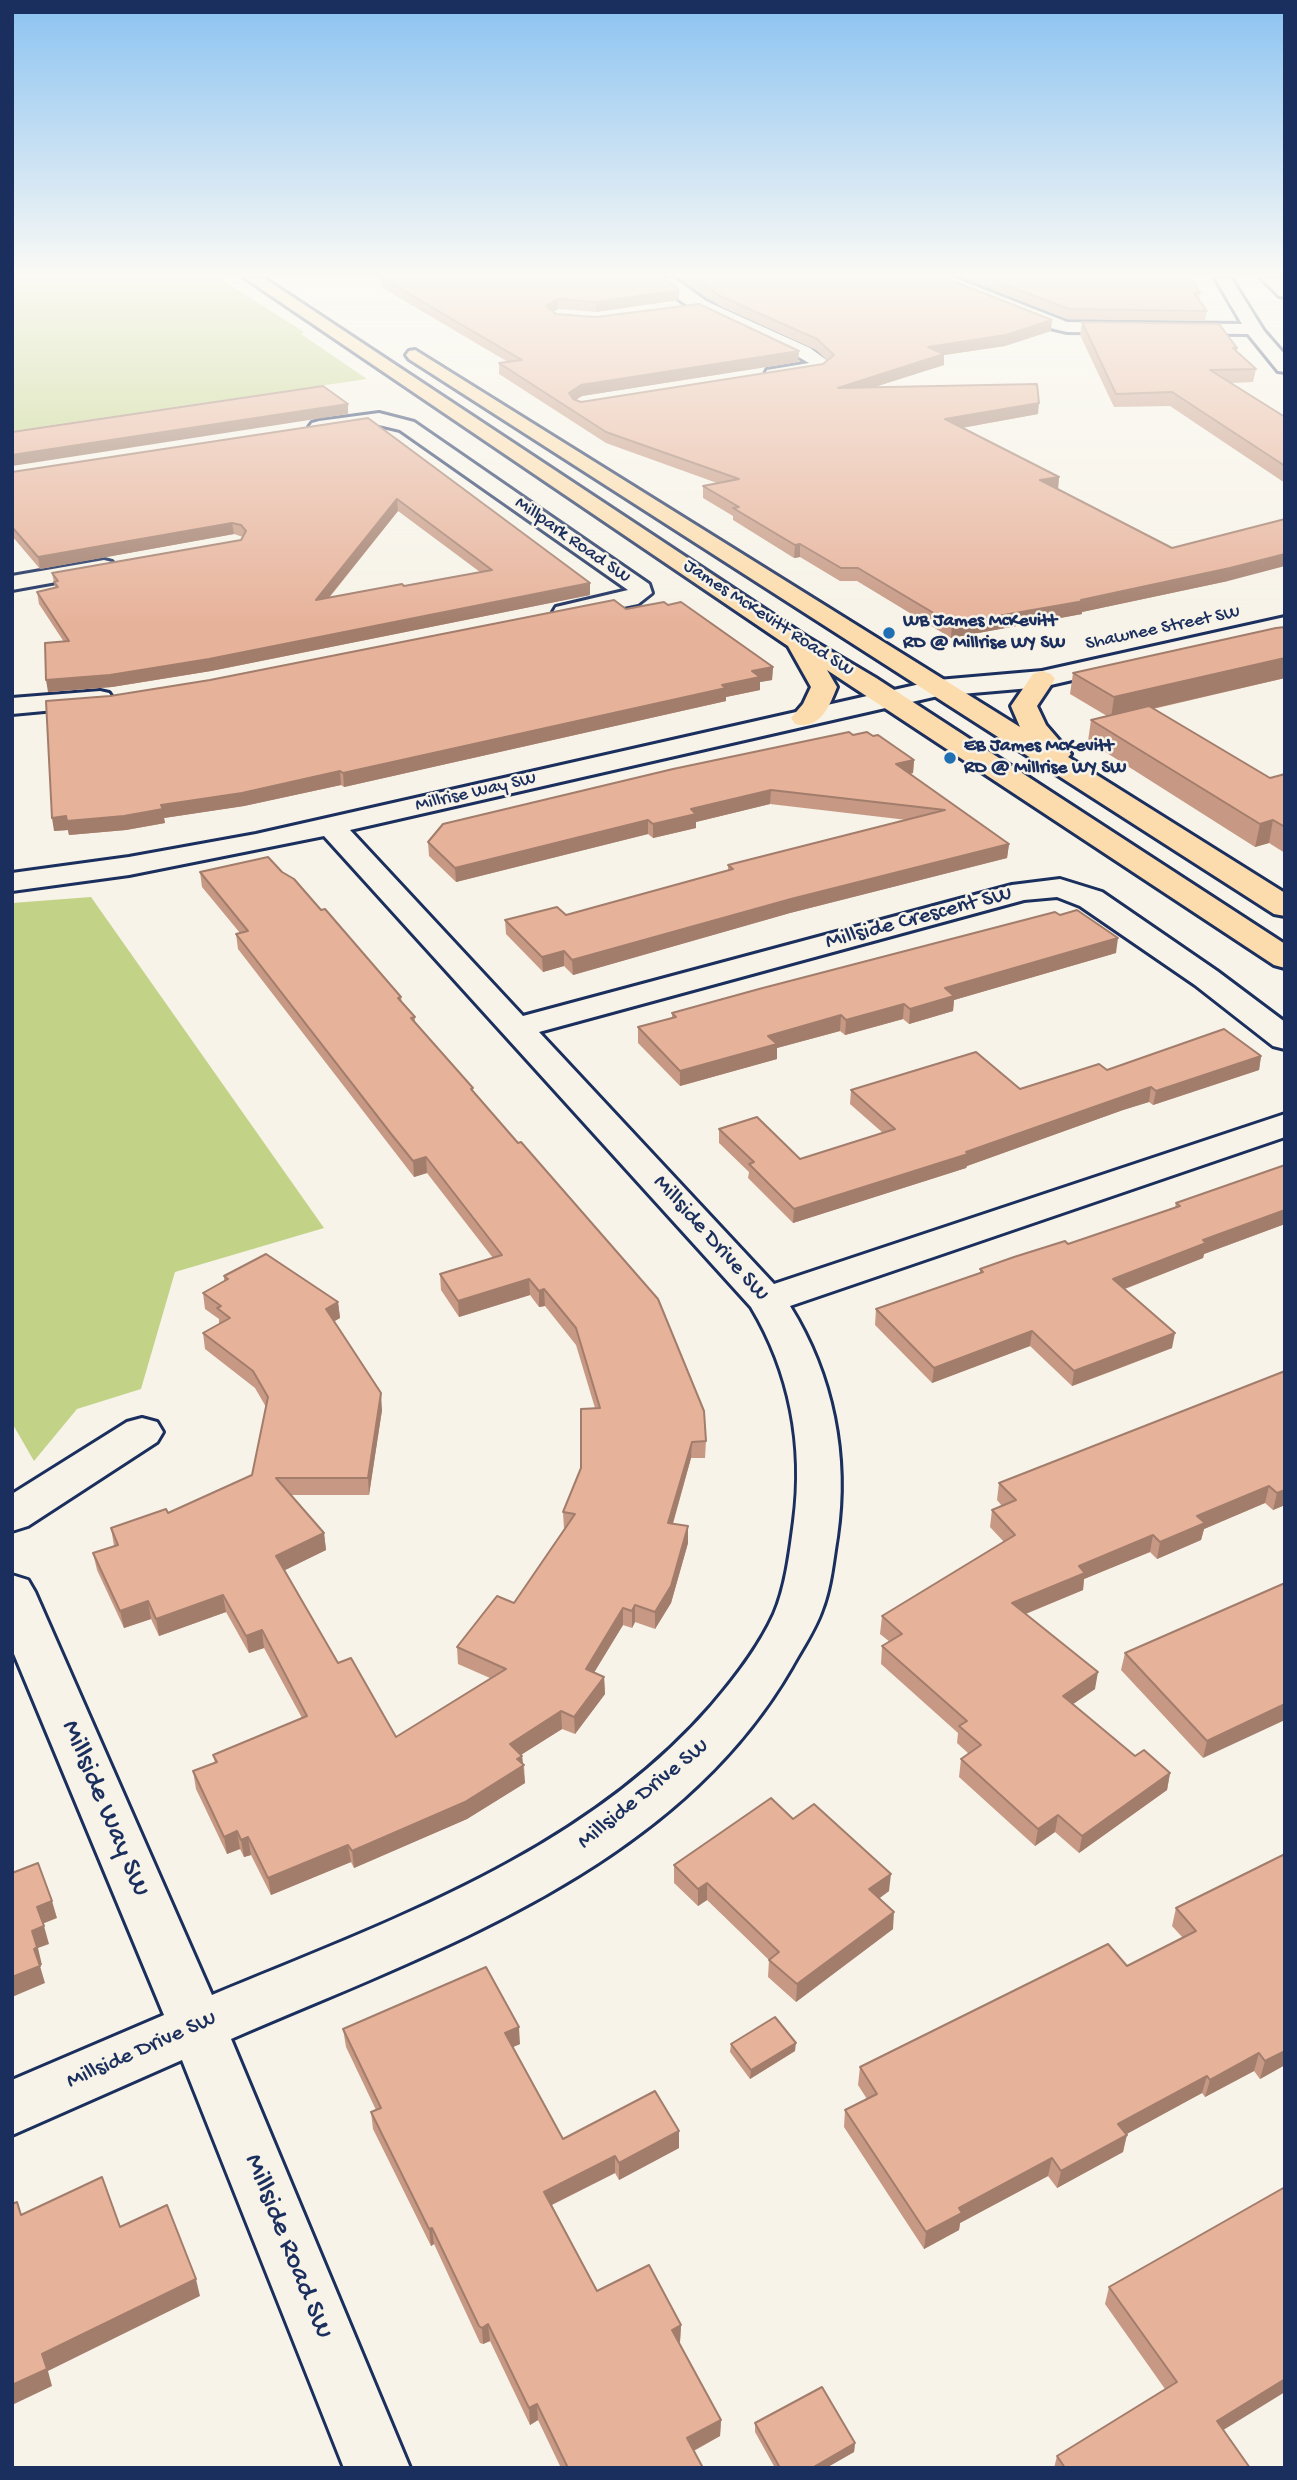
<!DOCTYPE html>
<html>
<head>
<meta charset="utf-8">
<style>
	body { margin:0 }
	#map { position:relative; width:1297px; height:2480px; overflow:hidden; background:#f7f3e8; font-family:"Gochi Hand",sans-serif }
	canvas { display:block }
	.frame { position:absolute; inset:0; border:14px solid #1b2f5e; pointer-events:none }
</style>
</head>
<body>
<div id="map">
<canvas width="1297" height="2480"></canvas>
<div class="frame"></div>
</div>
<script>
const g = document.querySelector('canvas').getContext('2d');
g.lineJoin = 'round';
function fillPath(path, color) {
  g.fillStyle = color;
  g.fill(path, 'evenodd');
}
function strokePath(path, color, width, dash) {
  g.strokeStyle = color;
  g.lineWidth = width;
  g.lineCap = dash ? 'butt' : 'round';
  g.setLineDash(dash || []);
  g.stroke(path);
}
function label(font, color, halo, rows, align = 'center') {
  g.font = font + ' "Gochi Hand",sans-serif';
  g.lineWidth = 5;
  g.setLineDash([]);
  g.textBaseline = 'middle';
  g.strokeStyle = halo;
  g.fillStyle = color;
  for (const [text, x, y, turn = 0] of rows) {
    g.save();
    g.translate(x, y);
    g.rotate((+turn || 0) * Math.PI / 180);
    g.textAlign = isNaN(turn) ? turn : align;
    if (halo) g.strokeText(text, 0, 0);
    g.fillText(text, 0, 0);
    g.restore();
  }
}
fillPath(new Path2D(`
	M12,278H219L304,332L301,334L367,379L12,431Z
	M91,897L324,1228L175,1272L141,1389L77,1409L34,1461L12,1423V903Z`), '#c2d388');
const minor = new Path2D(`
	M656,278H674L706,301L810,348L832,364L826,371L819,373L774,380L767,378L765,374L767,370L809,363C763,334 689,321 656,278Z
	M933,278H955L1067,322L1242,324L1215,278H1231L1264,331L1285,355V372L1278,371L1248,334L1067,332L1046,327L935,281Z
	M1261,278H1279L1285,283V297L1279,296Z
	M379,413L414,422L649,584L652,593L638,604L565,619L556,617L553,612L556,607L628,590L400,430L379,425L319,433L312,431L309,427L312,423L319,421Z
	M104,560L112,562L116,567L112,572L12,590V576Z
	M1285,617V631L1042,687L938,696L350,830L523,1016L1012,885L1060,879L1102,892L1217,971L1285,1022V1049L1273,1046L1195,985L1080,906L1057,897L1024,900L539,1032L774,1284L1285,1114V1137L790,1306C833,1375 849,1456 837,1537C833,1561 831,1587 822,1610C815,1630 802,1649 792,1667C675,1870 434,1951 231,2039L410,2468H344L182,2060L12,2135V2080L164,2015L12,1649V1575L28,1580L35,1592L212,1995C389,1921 582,1854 711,1706C735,1678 759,1647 774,1614C786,1586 790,1551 794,1521C804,1446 790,1372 751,1307L324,836L129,875L12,891V873L129,857L256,834L938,680L1042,671Z
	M100,691L109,693L113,699L109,705L12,714V698Z
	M142,1418L157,1422L163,1432L157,1442L28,1526L12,1531V1494L127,1422Z`);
const major = new Path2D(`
	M245,278H264L807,637L876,678L1285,944V968L1274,965L827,670L837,687C829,707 820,730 795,724L791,718L803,704L811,687L788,646Z
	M415,350L1020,727L1011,706L1033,674L1042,671L1051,674L1055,679L1037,706L1046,725L1071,754L1068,757L1285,893V916L1274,914L409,359L406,355L409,351Z`);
strokePath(minor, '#1b2f5e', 6);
strokePath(major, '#1b2f5e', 6);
fillPath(minor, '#f7f3e8');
fillPath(major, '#fcdcac');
fillPath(new Path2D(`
	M380,278H664L679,290V300L596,312L558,309L554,312L556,314L799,351L798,362L582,396L576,400L581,402L823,364L827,360L816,350L720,306L678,278H945L1051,331L1005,346L944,355V365L874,387L1038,414L962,428L1059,477L1058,489H1057L1228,581L1082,612V614L951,638L857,581H840L800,557L794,558L733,520V516L703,498V486L717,483L606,443L499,374V363L508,362L381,287Z
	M962,278H1191L1200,293L1199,300L1207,311L1205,321L1068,319Z
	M1082,322L1237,348V352L1256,369L1253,382L1231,383L1285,417V483L1170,406L1114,407L1080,335Z
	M368,418L590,595L211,671L112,687L48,692L64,642L39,604L37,592L55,588L52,573L241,540L243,537L234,534L40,569L12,536V472ZM398,511L480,572L404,586L329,598Z
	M626,609L773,667L772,680L760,682V690L726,697V701L344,787L341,785L244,806L164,818L165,823L126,830L69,835L68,830L54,831L110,696L210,680Z
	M1285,627V678L1153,709L1270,778L1285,774V853L1269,843L1255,847L1088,741L1091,720L1107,716L1070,694L1073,673Z
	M853,735L914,760L913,773L910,774L1009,844L1007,858L790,913L573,975L564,966L543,972L506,934L505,920L566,915L728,871V865L907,820L770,804L696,822V828L653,838L648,834L456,882L429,856L428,842Z
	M200,872H282L401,997L402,1003L415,1017V1023L474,1092L706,1441L705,1458H691L673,1524L688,1526V1543L671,1603L655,1629L635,1622L632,1628L623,1625L594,1672L604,1677L605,1694L575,1734L562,1729L521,1755L522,1756L523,1764L524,1765L525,1783L467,1819L354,1868L351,1862L271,1895L251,1855L244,1857L240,1849L227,1854L196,1789L193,1771L215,1763L213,1755L302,1718L264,1648L249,1653L226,1612L159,1636L151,1619L124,1628L97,1570L93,1553L114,1546L111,1528L168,1513L252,1475L266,1407L255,1388L205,1349L203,1333L219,1324V1319L205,1309L203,1293L224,1281V1276L338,1302L340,1318L334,1321L382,1410L369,1495H291L324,1533L326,1550L285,1570L338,1663L396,1737L490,1678L458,1664L457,1647L514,1603L564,1529L563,1512L581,1468L595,1408L576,1345L545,1306L539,1307L530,1295L459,1317L441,1290L440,1274L493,1258L427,1173L414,1177L238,949L236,934L240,933L202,887Z
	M1116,953L954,1000L953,1011L909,1024L903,1019L845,1035L840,1031L777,1048V1059L680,1086L638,1043V1027L672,1018V1013Z
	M1261,1056L1259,1070L1153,1105L1149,1102L1123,1110L967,1166L966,1168L793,1223L748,1178L749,1172L719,1143V1129L800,1159L883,1133L850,1104L851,1090L1020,1089L1107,1070Z
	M1285,1165V1224L1204,1254L1203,1258L1125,1289L1172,1348L1110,1372L1072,1386L1030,1346L932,1383L875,1325L876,1309L980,1273V1269L1068,1244L1175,1207L1176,1203Z
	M1285,1371V1505L1273,1510L1265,1503L1204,1529L1201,1540L1157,1559L1150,1552L1084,1579L1083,1590L1026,1614L1095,1689L1073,1704L1135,1756L1170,1773L1167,1790L1079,1853L1055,1832L1035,1846L959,1777L961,1759L969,1754L957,1743L958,1733L881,1664L882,1646L890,1642L880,1634L882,1616L1004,1542L990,1527L992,1510L1002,1506L997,1500L999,1483Z
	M1285,1583L1203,1758L1121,1670L1125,1653Z
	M793,1819L889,1891L879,1898L893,1929L796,2002L768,1977L769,1960L707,1900L698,1906L674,1883V1865Z
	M1285,1854V2065L1260,2079L1254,2071L1205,2097L1202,2093L1126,2134L1123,2152L1057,2188L1048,2176L960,2223L959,2230L924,2249L844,2127L845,2110L867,2099L858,2085L860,2067L1127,1966L1183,1938L1172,1926L1176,1908Z
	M343,2029L520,2044L513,2047L563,2139L679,2131V2148L619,2180L615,2173L552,2205L597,2291L681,2325L680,2342L679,2343L721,2420L720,2436L694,2451L703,2468H561L538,2420L530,2425L490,2341L483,2344L480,2343L434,2244L431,2246L373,2129L371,2112L376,2110L346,2047Z
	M731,2044L795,2051L750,2079L730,2052Z
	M1109,2287L1223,2430L1250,2468H1054L1057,2456L1165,2389L1105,2304Z
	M755,2423L855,2443L854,2452L826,2468H775L755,2432Z`), '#c79984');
fillPath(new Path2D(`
	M679,290V300L596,312V302Z
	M558,299V309L547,316L546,306Z
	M1052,320L1051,331L1005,346L944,355V365L837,399L838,388L928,347Z
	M799,351L798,362L582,396L569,404V393L581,385Z
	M1039,403L1038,414L944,431L945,419Z
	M348,404V414L12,466V455Z
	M1059,477L1058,489L1038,493L1040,480Z
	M397,499L398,511L317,612L316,600Z
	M232,523L234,534L40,569L38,557Z
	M800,544V557L794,558L795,545Z
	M1285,554V566L1228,581L1082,612V614L951,638L952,624L1081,600Z
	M590,583V595L211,671L112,687L48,692L46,680Z
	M1285,658V678L1111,718L1114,697Z
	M773,667L772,680L760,682V690L726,697V701L344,787L343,773L722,685L752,671Z
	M914,760L913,773L895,777L896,764Z
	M340,771L341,785L244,806L164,818L165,823L126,830L69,835L68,830L54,831L52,818L161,805Z
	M771,790L770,804L696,822V828L653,838V824L691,809Z
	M648,820V834L456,882L455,868Z
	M1273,820L1269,843L1255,847L1260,824Z
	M1009,844L1007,858L790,913L573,975L572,960L791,899Z
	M1118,938L1116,953L954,1000L953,1011L909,1024L910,1009L945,988Z
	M564,951V966L543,972L542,957Z
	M904,1004L903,1019L845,1035L846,1020Z
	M841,1015L840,1031L777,1048V1059L680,1086V1071L768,1036Z
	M1261,1056L1259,1070L1153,1105L1156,1091Z
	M1151,1087L1149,1102L1123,1110L967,1166L966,1168L793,1223L794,1209L966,1152L1125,1096Z
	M426,1157L427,1173L414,1177L413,1161Z
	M1285,1210V1224L1204,1254L1203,1258L1111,1294L1113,1279L1203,1240Z
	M529,1279L530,1295L459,1317L458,1301Z
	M544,1289L545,1306L539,1307V1291Z
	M338,1302L340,1318L328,1325L326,1309Z
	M1032,1331L1030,1346L932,1383L934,1368Z
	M1175,1333L1172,1348L1072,1386L1074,1371Z
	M381,1393L382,1410L369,1495L368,1478Z
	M692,1442L691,1458L668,1540V1523Z
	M1269,1486L1265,1503L1204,1529L1201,1540L1157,1559L1160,1542L1197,1516Z
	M1285,1490V1505L1273,1510L1277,1493Z
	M688,1526V1543L671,1603L655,1629V1612Z
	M324,1533L326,1550L279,1573L276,1556Z
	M1153,1535L1150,1552L1084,1579L1083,1590L1010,1620L1012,1603L1079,1566Z
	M223,1595L226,1612L159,1636L156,1619Z
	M148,1601L151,1619L124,1628L120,1611Z
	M635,1605V1622L632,1628V1611Z
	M623,1608V1625L586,1686V1669Z
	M262,1630L264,1648L249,1653L246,1636Z
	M1098,1672L1095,1689L1060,1713L1063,1696Z
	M604,1677L605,1694L575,1734L574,1717Z
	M1285,1704V1720L1203,1758L1207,1741Z
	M561,1711L562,1729L511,1761L510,1744Z
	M522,1756L525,1783L467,1819L354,1868L352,1851Z
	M1170,1773L1167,1790L1079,1853L1082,1836Z
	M1058,1815L1055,1832L1035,1846L1038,1829Z
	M237,1831L240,1849L227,1854L224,1837Z
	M248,1837L251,1855L244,1857L241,1840Z
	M348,1845L351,1862L271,1895L268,1878Z
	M891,1874L889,1891L868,1907L869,1889Z
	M707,1883V1900L698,1906V1889Z
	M52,1901L57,1918L42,1924L37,1907Z
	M894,1912L893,1929L796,2002L797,1984Z
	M44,1926L49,1944L38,1948L42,1965L38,1966L34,1949L32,1931Z
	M40,1966L45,1983L12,1997V1977Z
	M519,2027L520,2044L506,2050L505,2033Z
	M796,2043L795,2051L750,2079L751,2070Z
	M1285,2051V2065L1260,2079L1265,2061Z
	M1259,2053L1254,2071L1205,2097L1210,2080Z
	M1207,2076L1202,2093L1114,2141L1118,2124Z
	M679,2131V2148L619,2180V2163Z
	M1127,2135L1123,2152L1057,2188L1061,2171Z
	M615,2156V2173L545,2208L544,2192Z
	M1052,2158L1048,2176L960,2223L959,2230L924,2249L926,2232L959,2208Z
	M432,2228L434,2244L431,2246L429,2229Z
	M196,2279L200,2296L48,2371L52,2386L12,2405V2385L42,2354Z
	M488,2324L490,2341L483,2344L482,2328Z
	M681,2325L680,2342L671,2347L672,2330Z
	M1285,2379V2392L1212,2437L1217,2421Z
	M537,2404L538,2420L530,2425L529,2408Z
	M721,2420L720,2436L687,2454V2438Z
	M855,2443L854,2452L826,2468H812Z`), '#a27d6c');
const building = new Path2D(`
	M382,278H664L679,290L596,302L558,299L546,306L556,314L596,317L699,304L799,351L581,385L569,393L573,399L581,402L823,364L834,355L817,339L720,296L693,278H945L1052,320L1006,335L928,347L944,354L838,388L1037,384L1039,403L945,419L1059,477L1040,480L1172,548L1285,519V554L1230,568L1081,600L1084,601L952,624L858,568H841L800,544L795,545L733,508L739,507L703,486L739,479L606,432L499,363L522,360Z
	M988,278H1191L1200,293H1194L1207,311L1069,309Z
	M1082,322L1219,324L1237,348H1233L1256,369L1210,370L1285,417V466L1172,392L1116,394Z
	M323,386L348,404L12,455V432Z
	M368,418L590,583L209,659L110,675L46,680L45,643L69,641L37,592L58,587L54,582L58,581L52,573L241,540L246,531L241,525L232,523L38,557L12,527V472ZM397,499L492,570L404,586L402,584L316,600Z
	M614,600L626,609L664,602L668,605L681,602L773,667L752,671L760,677L722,685L726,688L343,773L340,771L242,793L161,805L163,809L124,816L67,821L66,816L52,818L46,701L110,696L210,680Z
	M1285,627V658L1114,697L1073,673L1276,628Z
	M1149,706L1270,778L1285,774V827L1273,820L1260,824L1091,720Z
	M849,732L853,735L867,732L873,736L878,735L914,760L896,764L1009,844L791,899L572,960L564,951L542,957L505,920L557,907L566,915L733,869L728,865L945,810L771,790L691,809L696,814L653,824L648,820L455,868L428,842L443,824L673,769Z
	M268,857L282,872L294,879L321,910L325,909L401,997L398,998L415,1017L411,1018L473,1088L471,1089L518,1143L521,1142L658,1299L704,1411L706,1441L692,1442L668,1523L688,1526L671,1586L655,1612L635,1605L632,1611L623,1608L586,1669L604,1677L574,1717L561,1711L510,1744L522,1756L517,1759L524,1765L465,1802L352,1851L348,1845L268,1878L248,1837L241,1840L237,1831L224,1837L193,1771L217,1762L213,1755L307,1716L262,1630L246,1636L223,1595L156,1619L148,1601L120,1611L93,1553L118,1545L111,1528L166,1509L168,1513L252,1475L268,1397L253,1371L203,1333L230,1318L217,1308L221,1306L203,1293L228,1279L224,1276L266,1254L338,1302L326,1309L381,1393L368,1478H276L324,1533L276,1556L338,1663L351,1658L396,1737L506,1669L457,1647L497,1596L514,1603L575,1514L563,1512L581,1468V1409L600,1408L576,1328L544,1289L539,1291L529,1279L458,1301L440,1274L502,1255L426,1157L413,1161L392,1135L236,934L248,931L200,872Z
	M1077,910L1118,938L945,988L954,996L910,1009L904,1004L846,1020L841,1015L768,1036L777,1044L680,1071L638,1027L676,1017L672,1013L759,989L1055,912L1060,915Z
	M1224,1029L1261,1056L1156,1091L1151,1087L1125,1096L966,1152L968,1154L794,1209L749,1164L754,1162L719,1129L757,1117L800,1159L895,1129L851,1090L976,1052L1020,1089L1099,1064L1107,1070Z
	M1285,1165V1210L1203,1240L1206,1243L1113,1279L1175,1333L1074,1371L1032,1331L934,1368L876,1309L983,1272L980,1269L1014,1257L1065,1241L1068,1244L1180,1206L1176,1203Z
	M1285,1371V1490L1277,1493L1269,1486L1197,1516L1205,1523L1160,1542L1153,1535L1079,1566L1085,1573L1012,1603L1098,1672L1063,1696L1135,1756L1144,1750L1170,1773L1082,1836L1058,1815L1038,1829L961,1759L981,1745L959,1726L967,1721L882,1646L902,1634L882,1616L1015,1535L992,1510L1016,1500L999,1483Z
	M1285,1583V1704L1207,1741L1125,1653Z
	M771,1798L793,1819L814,1804L891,1874L869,1889L894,1912L797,1984L769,1960L779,1952L707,1883L698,1889L674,1865Z
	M1285,1854V2051L1265,2061L1259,2053L1210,2080L1207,2076L1118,2124L1127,2135L1061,2171L1052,2158L959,2208L962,2213L926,2232L845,2110L877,2094L860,2067L1108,1944L1127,1966L1196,1931L1176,1908Z
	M38,1863L52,1901L37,1907L44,1926L32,1931L37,1947L34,1949L40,1966L12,1977V1873Z
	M486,1967L519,2027L505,2033L563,2139L655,2091L679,2131L619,2163L615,2156L544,2192L597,2291L649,2265L681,2325L672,2330L721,2420L687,2438L703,2468H568L537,2404L529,2408L488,2324L482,2328L479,2326L432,2228L429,2229L371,2112L381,2108L343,2029Z
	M775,2017L796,2043L751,2070L731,2044Z
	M102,2177L120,2227L167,2205L196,2279L42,2354L47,2369L12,2385V2204L17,2202L21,2215Z
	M1285,2187V2379L1217,2421L1250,2468H1065L1057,2456L1177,2382L1109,2287Z
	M822,2387L855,2443L812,2468H780L755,2423Z`);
fillPath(building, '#e7b29a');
strokePath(building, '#a27d6c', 2);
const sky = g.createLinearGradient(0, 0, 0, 625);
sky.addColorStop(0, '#8ac2f1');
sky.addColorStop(0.44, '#fbfaf5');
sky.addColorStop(1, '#fbfaf500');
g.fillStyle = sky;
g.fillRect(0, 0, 1297, 625);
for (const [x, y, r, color] of [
	[889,633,7,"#1f6fb2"],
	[950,758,7,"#1f6fb2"]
]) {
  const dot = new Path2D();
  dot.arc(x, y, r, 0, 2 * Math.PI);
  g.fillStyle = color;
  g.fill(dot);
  strokePath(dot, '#f7f3e8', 2.5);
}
label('19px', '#1b2f5e', '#f7f3e8', [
	["Millpark Road SW",572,541,35],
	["James McKevitt Road SW",768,619,33],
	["Shawnee Street SW",1163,629,-12],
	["Millrise Way SW",476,793,-13]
]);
label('bold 19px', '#1b2f5e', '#f7f3e8', [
	["WB James McKevitt",903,622],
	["RD @ Millrise WY SW",903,644],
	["EB James McKevitt",964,747],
	["RD @ Millrise WY SW",964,769]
], 'left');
label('23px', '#1b2f5e', '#f7f3e8', [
	["Millside Crescent SW",919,919,-15],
	["Millside Drive SW",710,1239,48],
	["Millside Drive SW",644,1795,-39],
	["Millside Drive SW",142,2051,-24]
]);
label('28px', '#1b2f5e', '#f7f3e8', [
	["Millside Way SW",104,1809,67],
	["Millside Road SW",287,2247,68]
]);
</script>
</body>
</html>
